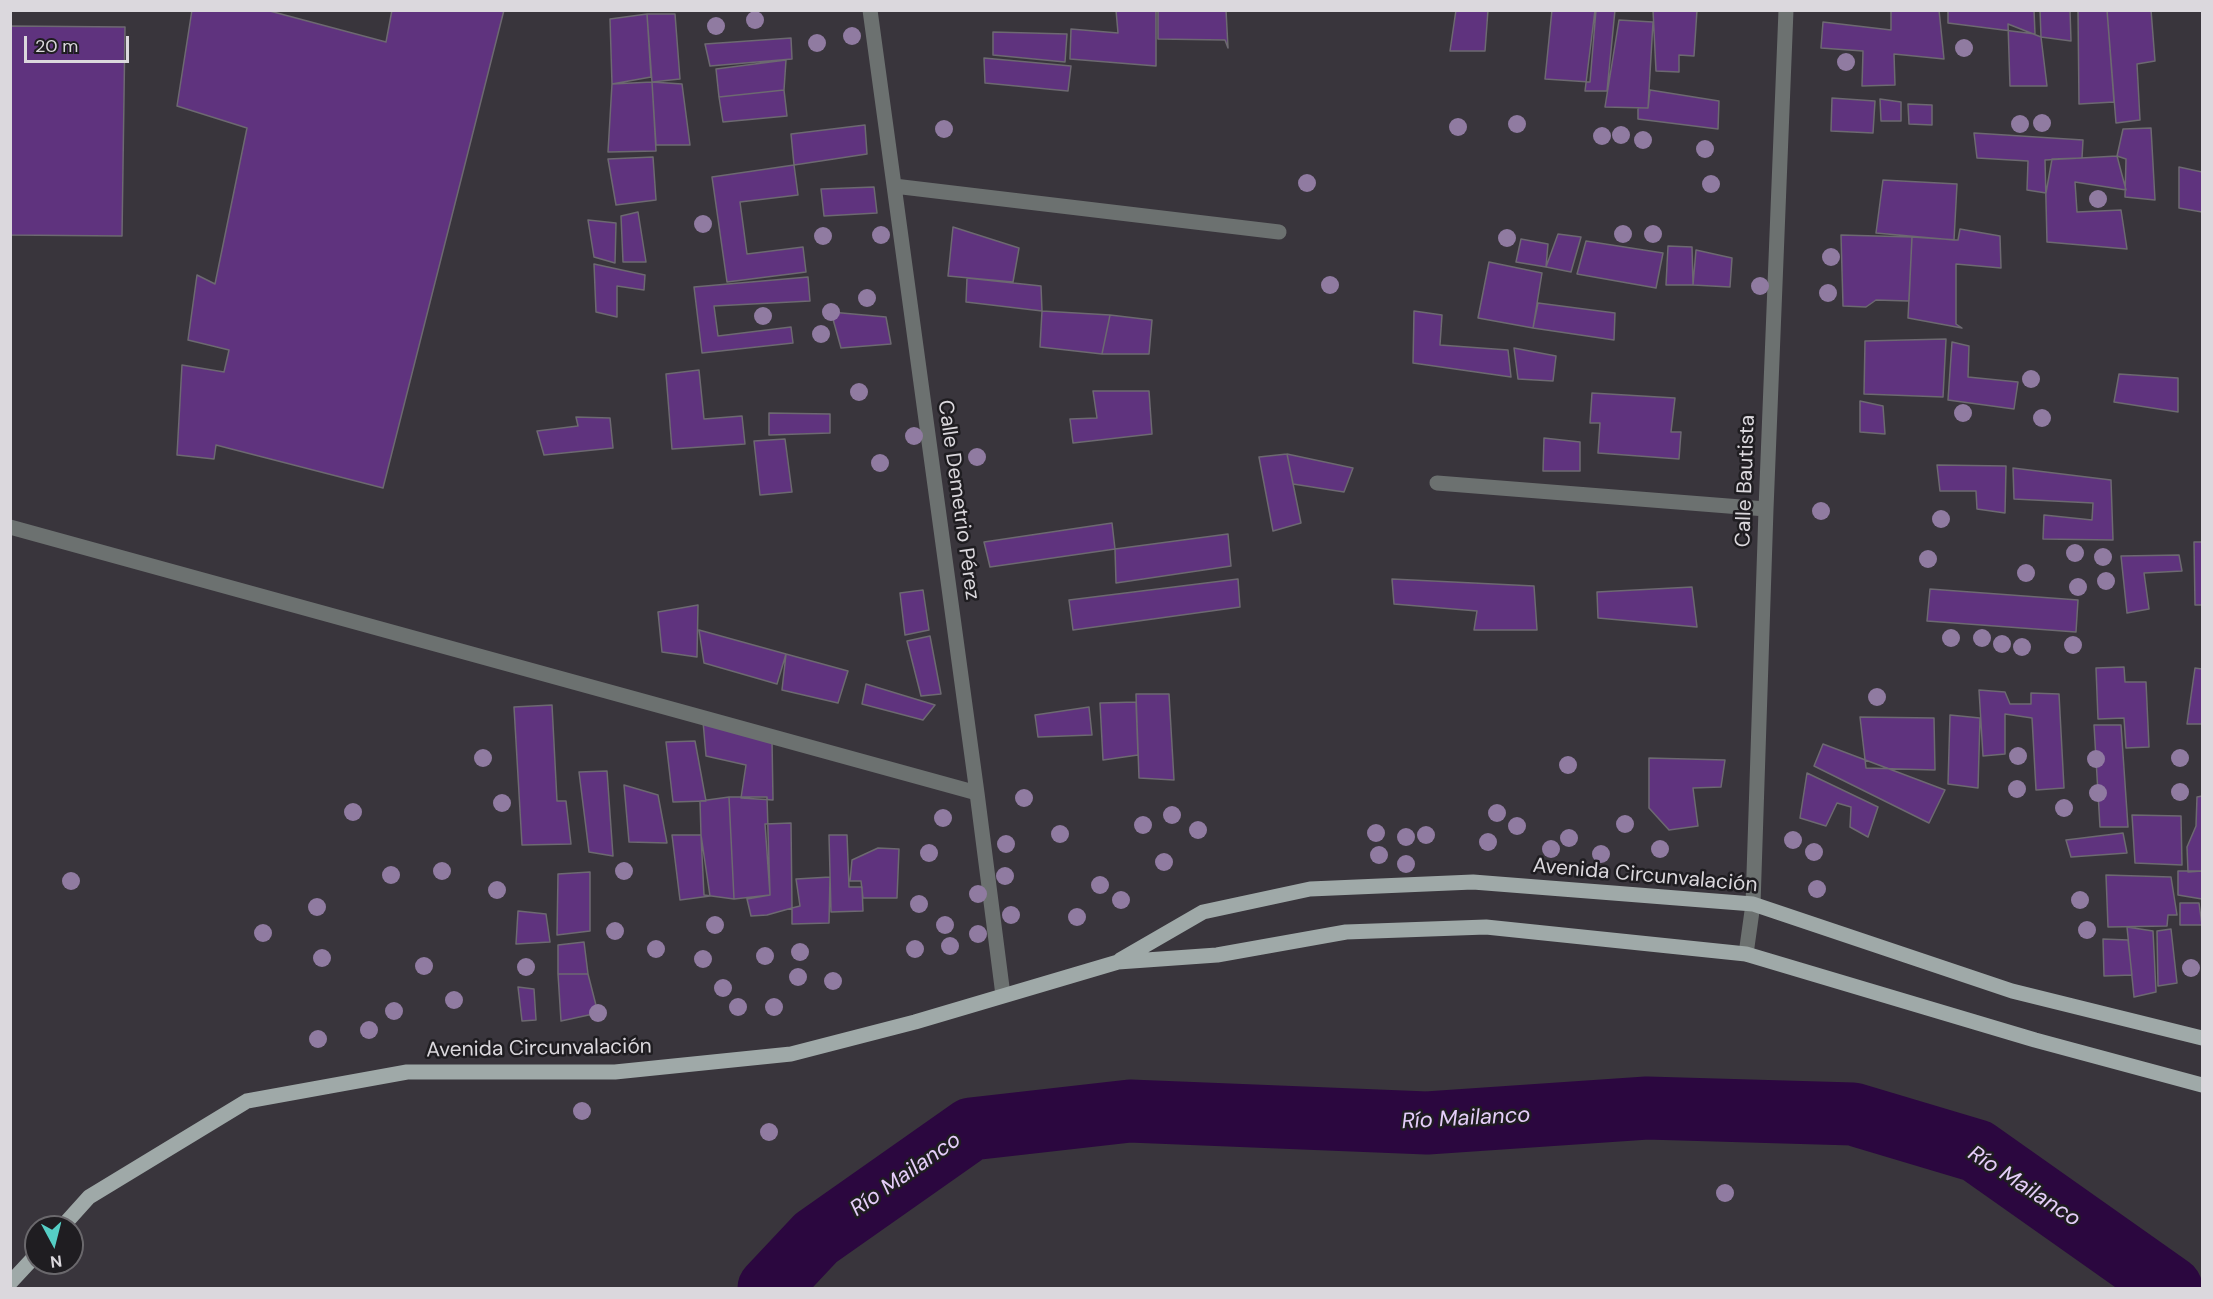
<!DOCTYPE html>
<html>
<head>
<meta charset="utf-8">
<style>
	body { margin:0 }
	#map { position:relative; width:2213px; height:1299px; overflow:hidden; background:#39353c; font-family:"DM Sans",sans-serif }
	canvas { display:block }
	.frame { position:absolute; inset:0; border:12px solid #dbd8dd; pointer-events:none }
	.north { position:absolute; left:24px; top:1215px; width:60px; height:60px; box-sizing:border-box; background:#1f1d21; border:2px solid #6a686c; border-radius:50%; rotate:173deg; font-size:16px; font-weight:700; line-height:24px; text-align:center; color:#dbd8dd }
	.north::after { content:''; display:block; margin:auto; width:21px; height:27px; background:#55cec5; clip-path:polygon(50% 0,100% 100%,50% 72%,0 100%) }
	.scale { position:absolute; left:24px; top:36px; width:105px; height:27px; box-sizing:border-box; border:3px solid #dbd8dd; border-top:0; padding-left:8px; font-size:18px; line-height:21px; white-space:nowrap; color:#dbd8dd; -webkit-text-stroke:4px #1f1d21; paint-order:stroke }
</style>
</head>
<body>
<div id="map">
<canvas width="2213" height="1299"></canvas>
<div class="frame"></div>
<div class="north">N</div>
<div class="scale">20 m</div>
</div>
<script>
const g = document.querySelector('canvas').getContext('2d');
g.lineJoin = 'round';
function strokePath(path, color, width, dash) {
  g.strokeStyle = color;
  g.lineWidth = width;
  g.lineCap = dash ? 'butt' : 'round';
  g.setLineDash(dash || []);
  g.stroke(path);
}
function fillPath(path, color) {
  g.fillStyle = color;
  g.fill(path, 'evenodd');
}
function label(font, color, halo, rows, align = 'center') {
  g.font = font + ' "DM Sans",sans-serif';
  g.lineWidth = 5;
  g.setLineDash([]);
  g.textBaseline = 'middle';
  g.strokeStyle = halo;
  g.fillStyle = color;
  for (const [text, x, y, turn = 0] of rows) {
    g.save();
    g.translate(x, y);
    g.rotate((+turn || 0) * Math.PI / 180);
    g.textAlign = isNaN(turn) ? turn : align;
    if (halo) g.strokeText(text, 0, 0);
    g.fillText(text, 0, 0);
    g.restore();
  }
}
strokePath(new Path2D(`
	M769,1288L816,1238L971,1129L1130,1111L1427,1123L1647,1108L1853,1114L1977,1151L2171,1288`), '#2b073f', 63);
const building = new Path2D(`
	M192,10H266L386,42L392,10H504L383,488L216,445L214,459L177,455L182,365L224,372L229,350L188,340L197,275L215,284L247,128L177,106Z
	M1116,10H1156V66L1070,59L1071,29L1118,33Z
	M1158,10H1226L1228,48L1225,40L1158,39Z
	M1456,10H1488L1485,51H1450Z
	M1552,10H1596L1590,82L1545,79Z
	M1595,10H1615L1607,91H1585Z
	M1653,10H1697L1694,56L1679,55V72L1656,71Z
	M1891,10H1939L1944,59L1894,54L1895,85L1862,86L1863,51L1821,48L1823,22L1891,30Z
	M1948,10H2034L2035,34L1948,23Z
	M2040,10H2070L2071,41L2041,37Z
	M2078,10H2107L2114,102L2079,104Z
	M2107,10H2151L2155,61L2137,64L2140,120L2116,123Z
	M647,14L651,77L612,84L610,19Z
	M647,14H675L680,79L652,82Z
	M1619,20L1653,22L1648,108L1605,107Z
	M2008,24L2041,37L2047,86H2010Z
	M10,26L125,27L122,236L10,235Z
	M993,32L1067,34L1065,62L993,55Z
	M791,38L792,59L710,66L705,44Z
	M984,58L1071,66L1068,91L985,83Z
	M786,60L784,90L719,97L716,69Z
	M652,82L656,151L608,152L612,84Z
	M652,82L682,84L690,145H656Z
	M784,90L787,116L723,122L719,97Z
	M1650,90L1719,101L1718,129L1638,119V108H1648Z
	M1832,98L1875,101L1873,133L1831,131Z
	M1880,99L1901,102V121H1881Z
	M1908,104L1932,105V125L1909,124Z
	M865,125L867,154L794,165L791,134Z
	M2151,128L2155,200L2125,197L2126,159L2117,156L2123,129Z
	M1974,133L2083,140L2082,158L2052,159L2046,193L2027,190L2028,161L1977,158Z
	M2117,156L2126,190L2075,182L2077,212L2121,210L2127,249L2047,242L2045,160Z
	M653,157L656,200L616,205L608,159Z
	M794,165L798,195L740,202L747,254L803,247L806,272L727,282L712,177Z
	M2179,167L2202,172V212L2179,208Z
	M1883,180L1957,184L1954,240L1876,233Z
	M874,187L877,213L824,216L821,189Z
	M638,212L646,262H623L621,216Z
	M588,220L616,223L615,263L594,257Z
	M953,227L1019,248L1013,282L948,276Z
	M1960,229L2000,236L2001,268L1956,264V324L1962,328L1908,318L1912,237L1958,240Z
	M1558,234L1581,237L1571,272L1546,267Z
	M1841,235L1912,237L1909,301L1876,300L1866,307L1843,306Z
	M1521,239L1548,244L1546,267L1516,262Z
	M1586,241L1663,253L1656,288L1577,274Z
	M1668,246L1692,247L1693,285H1666Z
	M1696,250L1732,258L1730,287L1693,285Z
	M1489,262L1542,273L1533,328L1478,318Z
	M594,264L645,275L644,290L617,286V317L596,312Z
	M808,277L810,301L714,306L718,336L791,327L793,343L702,353L694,287Z
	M967,278L1041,286L1042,311L966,302Z
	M1538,303L1615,313L1614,340L1533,328Z
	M1042,311L1110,315L1102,354L1040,347Z
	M1414,311L1442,315L1440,345L1508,350L1511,377L1413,363Z
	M831,312L886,317L891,344L841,348Z
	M1110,315L1152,320L1149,354H1102Z
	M1946,339L1943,397L1864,394L1865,341Z
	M1952,342L1969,346L1968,377L2018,382L2014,409L1948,400Z
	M1514,348L1556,356L1553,381L1518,379Z
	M699,370L704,419L742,416L745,444L672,449L666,374Z
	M2119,374L2178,378V412L2114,402Z
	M1093,391H1149L1152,434L1073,443L1070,419L1097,418Z
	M1592,393L1675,398L1671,432H1681L1679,459L1598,453L1600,423H1590Z
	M1860,401L1883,406L1885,434L1860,432Z
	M769,413L830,414V433L769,435Z
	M576,417L610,418L613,448L544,455L537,431L578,426Z
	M1544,438L1580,442V471H1543Z
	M785,439L792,492L760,495L754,441Z
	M1287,454L1301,523L1273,531L1259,457Z
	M1287,454L1353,468L1344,492L1293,484Z
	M1937,465L2006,466L2005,513L1977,509L1976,491H1940Z
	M2013,468L2111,480L2113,540L2043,539L2044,515L2092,520L2093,503L2014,499Z
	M1112,523L1115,549L990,567L984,542Z
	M1228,534L1231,566L1116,583L1115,549Z
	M2194,542H2202V605H2195Z
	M2179,555L2182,571L2144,573L2149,609L2127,613L2121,556Z
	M1238,579L1240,607L1073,630L1069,600Z
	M1392,579L1534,586L1537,630H1474L1477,611L1394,604Z
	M1692,587L1697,627L1598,618L1597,592Z
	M1930,589L2078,600L2076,632L1927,621Z
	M923,590L929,630L905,635L900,593Z
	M698,605L697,657L662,652L658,612Z
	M699,630L786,654L777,684L704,663Z
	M930,636L941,694L921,696L907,641Z
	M786,654L848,671L838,703L782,690Z
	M2124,667L2125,682H2146L2149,747L2126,748L2124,718L2098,719L2096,668Z
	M2195,668L2202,669V724H2187Z
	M866,684L935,705L923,720L862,704Z
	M1979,690L2005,692L2010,704H2031V693L2059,694L2064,788L2036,790L2032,718L2005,714V754L1983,756Z
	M1136,694H1169L1174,780L1139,778Z
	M1136,702L1138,755L1103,760L1100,703Z
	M552,705L557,801H566L571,844L522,845L514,707Z
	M1089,707L1092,735L1038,737L1035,715Z
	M1950,715L1980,718L1978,788L1948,784Z
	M1860,717L1934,718L1935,770L1866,768Z
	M703,721L772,740L773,800L741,798L746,765L706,756Z
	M2094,725H2121L2128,827H2100Z
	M695,741L706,801L673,802L666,742Z
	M1823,744L1945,790L1929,823L1814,766Z
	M1649,758L1725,760L1721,787L1693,788L1698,826L1669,830L1649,808Z
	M607,771L613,856L589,852L579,772Z
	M1807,773L1878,807L1868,837L1850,827L1851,807L1837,803L1826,826L1800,818Z
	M624,785L658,795L667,843L629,842Z
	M2202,796V871L2188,872L2187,847L2196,826L2197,797Z
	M729,797H767L770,895L734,899Z
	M729,797L734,899L704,895L701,835L700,801Z
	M2132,815L2181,816L2182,865L2135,863Z
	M791,823L792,908L767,915L751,916L747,899L770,895L765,824Z
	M2123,833L2127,853L2071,857L2066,840Z
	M672,835H701L710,896L680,900Z
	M829,835H847L849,887H862L863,911L831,912Z
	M878,848L899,849L897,898H863L861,881H850L852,860Z
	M2178,871H2202V899L2178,895Z
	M590,872V931L557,935L558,874Z
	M2106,875L2171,877L2177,915H2168L2167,926L2108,927Z
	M830,877L829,923L792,924V908L800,906L796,879Z
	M2180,903H2199L2202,925H2180Z
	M518,911L546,914L550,942L516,944Z
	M2127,927L2153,931L2156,992L2134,997Z
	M2171,929L2177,983L2158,986L2157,931Z
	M2103,939L2128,940L2132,975L2104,976Z
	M584,942L588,974H558V945Z
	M558,974H588L598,1013L561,1021Z
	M518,987L534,989L536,1020L522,1021Z`);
fillPath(building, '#5f337e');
strokePath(building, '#6d6971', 1.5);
strokePath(new Path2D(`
	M870,10L977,793L1003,995
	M894,186L1279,232
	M1437,483L1766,509
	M10,527L977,793
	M1746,954L1753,904L1766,509L1786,10`), '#6c7170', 15);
strokePath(new Path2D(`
	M1120,960L1203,912L1310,889L1473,882L1753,904L2012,991L2202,1038
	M62,1227L89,1197L247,1101L407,1072H615L791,1054L915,1022L1118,962L1217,955L1346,932L1486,927L1746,954L2035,1040L2202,1085
	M10,1283L36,1255`), '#9fa9a8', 15);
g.fillStyle = '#907ba1';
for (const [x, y] of [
	[755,20],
	[716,26],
	[852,36],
	[817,43],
	[1964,48],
	[1846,62],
	[2042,123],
	[1517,124],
	[2020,124],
	[1458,127],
	[944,129],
	[1621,135],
	[1602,136],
	[1643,140],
	[1705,149],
	[1307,183],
	[1711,184],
	[2098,199],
	[703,224],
	[1623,234],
	[1653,234],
	[881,235],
	[823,236],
	[1507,238],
	[1831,257],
	[1330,285],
	[1760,286],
	[1828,293],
	[867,298],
	[831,312],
	[763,316],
	[821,334],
	[2031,379],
	[859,392],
	[1963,413],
	[2042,418],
	[914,436],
	[977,457],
	[880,463],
	[1821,511],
	[1941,519],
	[2075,553],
	[2103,557],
	[1928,559],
	[2026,573],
	[2106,581],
	[2078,587],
	[1951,638],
	[1982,638],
	[2002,644],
	[2073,645],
	[2022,647],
	[1877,697],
	[2018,756],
	[483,758],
	[2180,758],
	[2096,759],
	[1568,765],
	[2017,789],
	[2180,792],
	[2098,793],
	[1024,798],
	[502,803],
	[2064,808],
	[353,812],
	[1497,813],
	[1172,815],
	[943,818],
	[1625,824],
	[1143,825],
	[1517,826],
	[1198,830],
	[1376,833],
	[1060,834],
	[1426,835],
	[1406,837],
	[1569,838],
	[1793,840],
	[1488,842],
	[1006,844],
	[1551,849],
	[1660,849],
	[1814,852],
	[929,853],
	[1601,854],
	[1379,855],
	[1164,862],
	[1406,864],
	[442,871],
	[624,871],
	[391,875],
	[1005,876],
	[71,881],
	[1100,885],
	[1817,889],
	[497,890],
	[978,894],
	[1121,900],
	[2080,900],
	[919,904],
	[317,907],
	[1011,915],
	[1077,917],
	[715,925],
	[945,925],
	[2087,930],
	[615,931],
	[263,933],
	[978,934],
	[950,946],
	[656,949],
	[915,949],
	[800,952],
	[765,956],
	[322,958],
	[703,959],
	[424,966],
	[526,967],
	[2191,968],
	[798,977],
	[833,981],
	[723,988],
	[454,1000],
	[738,1007],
	[774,1007],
	[394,1011],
	[598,1013],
	[369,1030],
	[318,1039],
	[582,1111],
	[769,1132],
	[1725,1193]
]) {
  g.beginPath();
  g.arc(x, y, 9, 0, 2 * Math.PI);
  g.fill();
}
label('21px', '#dbd8dd', '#1f1d21', [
	["Calle Bautista",1746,481,-88],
	["Calle Demetrio Pérez",958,500,82],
	["Avenida Circunvalación",1645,876,5],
	["Avenida Circunvalación",539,1049,-1]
]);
label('italic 22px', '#e5cef9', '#1f1d21', [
	["Río Mailanco",1466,1119,-3],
	["Río Mailanco",906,1175,-35],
	["Río Mailanco",2024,1187,33]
]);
</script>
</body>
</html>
